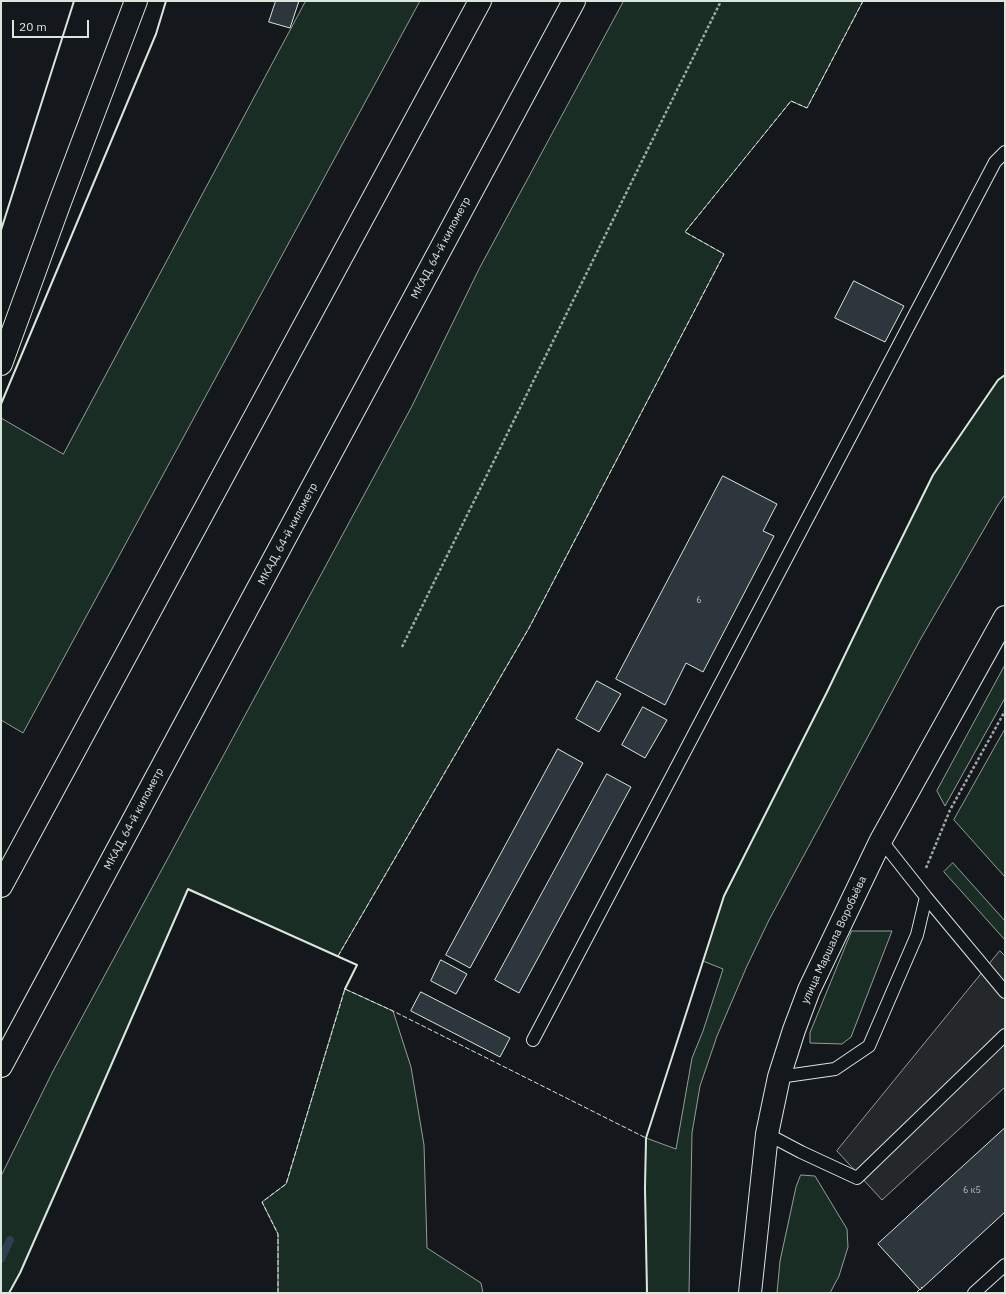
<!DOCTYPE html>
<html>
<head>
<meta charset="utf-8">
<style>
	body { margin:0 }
	#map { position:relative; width:1006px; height:1294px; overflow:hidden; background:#14181c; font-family:"IBM Plex Sans",sans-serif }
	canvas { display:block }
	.frame { position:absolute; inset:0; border:2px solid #d8e6dc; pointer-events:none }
	.scale { position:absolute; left:12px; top:20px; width:77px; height:18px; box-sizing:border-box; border:2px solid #d8e6dc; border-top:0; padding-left:5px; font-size:12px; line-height:14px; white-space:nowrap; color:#d8e6dc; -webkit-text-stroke:3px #14181c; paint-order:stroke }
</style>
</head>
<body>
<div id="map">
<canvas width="1006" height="1294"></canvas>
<div class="frame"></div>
<div class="scale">20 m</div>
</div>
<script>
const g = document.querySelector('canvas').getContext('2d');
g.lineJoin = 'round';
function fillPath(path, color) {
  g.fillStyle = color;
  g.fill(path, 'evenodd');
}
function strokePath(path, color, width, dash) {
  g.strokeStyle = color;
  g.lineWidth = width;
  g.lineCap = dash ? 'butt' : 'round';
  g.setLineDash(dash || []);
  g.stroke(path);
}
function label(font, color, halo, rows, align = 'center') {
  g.font = font + ' "IBM Plex Sans",sans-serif';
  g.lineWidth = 3;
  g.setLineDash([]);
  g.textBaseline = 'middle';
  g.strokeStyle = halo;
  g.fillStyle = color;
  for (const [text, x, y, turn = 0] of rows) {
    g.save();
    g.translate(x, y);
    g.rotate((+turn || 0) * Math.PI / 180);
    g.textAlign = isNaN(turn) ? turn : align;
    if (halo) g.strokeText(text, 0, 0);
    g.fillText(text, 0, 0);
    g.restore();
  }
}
const green = new Path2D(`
	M306,1H420L23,733L1,720V418L63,454Z
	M624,1H863L807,108L791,101L685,232L724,254L529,628L338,956L188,890L20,1273L9,1293H1V1176L53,1071L412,406L479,269Z
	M1005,375V495L998,505L920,640L769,920L747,966L717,1036L700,1086L692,1133L689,1293H647L645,1188L646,1138L676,1149L692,1058L703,1031L723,969L703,961L724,896L827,692L879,584L933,475L998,380Z
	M1005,665V698L945,806L937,791Z
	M1005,729V877L954,820Z
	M953,863L1005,921V940L944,872Z
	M852,931H892L851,1037L842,1044L810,1043V1033Z
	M345,989L393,1011L411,1067L424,1145L427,1248L481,1283L483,1293H278V1234L262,1202L286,1184Z
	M801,1175L815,1176L847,1229L848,1247L839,1276L830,1293H777L780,1261L796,1187Z`);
fillPath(green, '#1a2d24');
strokePath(green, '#939e99', 1);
const parking = new Path2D(`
	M1000,951L1005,956V1087L882,1200L837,1151Z`);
fillPath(parking, '#24282b');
strokePath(parking, '#939e99', 1);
strokePath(new Path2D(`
	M1,1259L10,1240`), '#2f3f4d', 8);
const building = new Path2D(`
	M276,1H299L290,28L269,22Z
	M854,281L904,306L885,342L835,318Z
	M723,476L777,504L763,531L774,536L703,672L686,663L665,705L616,679Z
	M597,681L621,694L599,732L576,719Z
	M643,707L667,720L645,758L622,745Z
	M558,749L583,763L470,968L446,955Z
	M607,774L631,787L519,993L495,980Z
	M441,960L467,974L456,994L431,981Z
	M421,992L510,1038L500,1057L411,1011Z
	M1005,1128V1212L920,1290L878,1244Z`);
fillPath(building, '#2c363c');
strokePath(building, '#d8e6dc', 1);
const lane = new Path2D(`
	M881,840L926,897L1005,992
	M533,1040L995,162L1005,152
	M779,1077L835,1069L869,1046L917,935L926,897
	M767,1134L801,1152L857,1178L1005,1035
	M974,1293L1005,1265`);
const secondary = new Path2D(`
	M1,364L60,202L136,1
	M750,1293L767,1134L779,1077L794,1030L809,990L881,840L1005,617`);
const highway = new Path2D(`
	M1,886L480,1
	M1,1066L574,1`);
strokePath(lane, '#d8e6dc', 14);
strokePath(secondary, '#d8e6dc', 24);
strokePath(highway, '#d8e6dc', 24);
strokePath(new Path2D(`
	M402,647L721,1
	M926,868L950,810L1005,711`), '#9da8a2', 2.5, [3, 2]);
strokePath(lane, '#14181c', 12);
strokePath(secondary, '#14181c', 22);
strokePath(highway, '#14181c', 22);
strokePath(new Path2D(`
	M338,956L529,628L724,254L685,232L791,101L807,108L863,1
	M278,1293V1234L262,1202L286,1184L345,989L393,1011L646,1138
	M916,1293L922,1287`), '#d8e6dc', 1, [5, 2]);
strokePath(new Path2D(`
	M1,230L74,1
	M1,404L156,34L166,1
	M9,1293L20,1273L54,1196L188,889L357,965L345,989
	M647,1293L645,1188L646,1138L724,896L827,692L879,584L933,475L998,380L1005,375`), '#d8e6dc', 2);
label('9px', '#adbab4', null, [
	["6",699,600],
	["6 к5",972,1190]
]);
label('11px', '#d8e6dc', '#14181c', [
	["МКАД, 64-й километр",441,248,-62],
	["МКАД, 64-й километр",288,534,-62],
	["МКАД, 64-й километр",134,819,-62],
	["улица Маршала Воробьёва",834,940,-65]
]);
</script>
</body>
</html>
